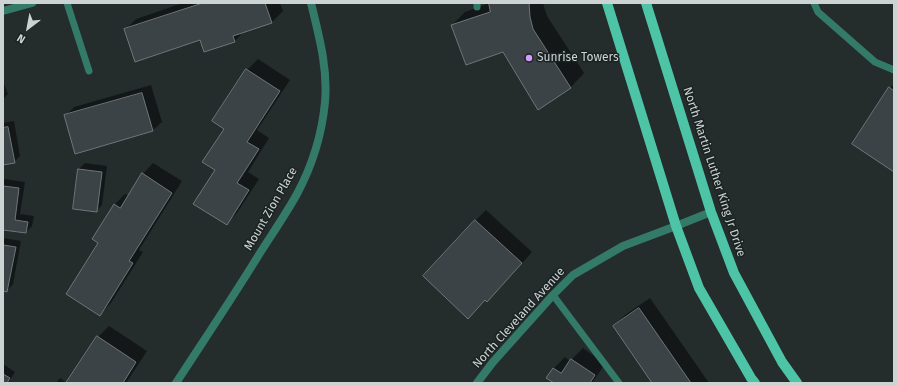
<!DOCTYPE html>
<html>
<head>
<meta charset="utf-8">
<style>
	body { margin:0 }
	#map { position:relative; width:897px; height:386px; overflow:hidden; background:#242c2c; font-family:"Fira Sans",sans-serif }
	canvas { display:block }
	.frame { position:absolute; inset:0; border:4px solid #cdd2d2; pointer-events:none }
	.north { position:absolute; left:8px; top:8px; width:40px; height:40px; -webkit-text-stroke:3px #1a2222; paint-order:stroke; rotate:212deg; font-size:11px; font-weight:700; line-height:16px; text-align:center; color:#cdd2d2 }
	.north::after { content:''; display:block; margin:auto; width:14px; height:18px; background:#cdd2d2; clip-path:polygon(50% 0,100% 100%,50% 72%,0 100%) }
</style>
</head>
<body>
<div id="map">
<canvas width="897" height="386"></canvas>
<div class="frame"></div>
<div class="north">N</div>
</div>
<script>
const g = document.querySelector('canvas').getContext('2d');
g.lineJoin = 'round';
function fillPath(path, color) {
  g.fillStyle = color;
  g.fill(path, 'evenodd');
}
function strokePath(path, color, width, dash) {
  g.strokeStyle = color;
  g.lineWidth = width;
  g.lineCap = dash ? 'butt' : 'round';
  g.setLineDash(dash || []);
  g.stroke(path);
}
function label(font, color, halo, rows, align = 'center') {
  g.font = font + ' "Fira Sans",sans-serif';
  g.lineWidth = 3;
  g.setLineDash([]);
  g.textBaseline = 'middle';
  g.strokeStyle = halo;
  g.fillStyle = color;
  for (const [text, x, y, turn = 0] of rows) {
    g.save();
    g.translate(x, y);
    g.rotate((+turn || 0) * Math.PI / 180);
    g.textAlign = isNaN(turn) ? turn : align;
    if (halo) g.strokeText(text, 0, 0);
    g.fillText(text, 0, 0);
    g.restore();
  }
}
fillPath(new Path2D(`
	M183,3H280L283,11L272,22L244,31L235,41L205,51L201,39L125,30L136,19Z
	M490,3H543L547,16L584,73L571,87L538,109L503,51L452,25L465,12Z
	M258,59L290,80L257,130L269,138L248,172L259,179L237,213L226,224L216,170L225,128L247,70Z
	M3,81L8,94L3,99Z
	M894,84V171L890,88Z
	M151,85L162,122L153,130L76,152L65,116L74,107Z
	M14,121L20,156L14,162L3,164V123Z
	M85,163L107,166L102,205L96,211L79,169Z
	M153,163L182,181L139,250L143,252L111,303L100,314V242L114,205L125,194L129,196L143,174Z
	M4,179L25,182L20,214L34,216L32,226L26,232L3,229V180Z
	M486,210L532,252L498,290L486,299L475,221Z
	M3,238L21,241L13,284L7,291L3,290Z
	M650,298L709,383H654L614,326L625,315Z
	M109,326L147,351L126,383H67L98,337Z
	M583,348L605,364L592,383H556L548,377L554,368L565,357L570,361Z
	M3,364L15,372L8,383H3Z
	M60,378L67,383H56Z`), '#0007');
const building = new Path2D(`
	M203,3H265L272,23L233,36L235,42L204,52L200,40L135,62L124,29Z
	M489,3H529L530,17L533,29L571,88L538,110L503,52L466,65L451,25L490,12Z
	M246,69L280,91L247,142L259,149L237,183L249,190L227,225L193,204L215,170L202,162L224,129L212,121Z
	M889,87L894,91V172L852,144Z
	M142,93L153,131L75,154L64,115Z
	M8,127L15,163L3,165V128Z
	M78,169L102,172L97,212L73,209Z
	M142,173L172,193L129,261L133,263L100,316L66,294L98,243L92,239L114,204L120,208Z
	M3,186L19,188L15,220L28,222L26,233L3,230Z
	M475,220L522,263L487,302L485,300L468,319L423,276Z
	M3,245L16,247L7,292L3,291Z
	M639,308L691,383H652L613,326Z
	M97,336L136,362L123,383H66Z
	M571,359L595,375L590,383H554L546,378L553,368L561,373Z
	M3,374L10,378L7,383H3Z`);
fillPath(building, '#3b4346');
strokePath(building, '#6d7679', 1);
strokePath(new Path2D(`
	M67,3L89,71
	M477,3V7
	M814,3L818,12L875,62L894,70
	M553,295L619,383`), '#347a68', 7);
strokePath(new Path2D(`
	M176,383C204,340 233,297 260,253C272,234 286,214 297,194C312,166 322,134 325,102C328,68 319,36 311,3`), '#347a68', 8);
strokePath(new Path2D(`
	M3,11L32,3
	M477,383L493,362L553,295L573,275L623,246L676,226L711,212`), '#347a68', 8);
strokePath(new Path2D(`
	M607,3L676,226L699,288L751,378L755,383
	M646,3L711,212L734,273L782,362L797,383`), '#4ec4a7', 10);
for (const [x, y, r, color] of [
	[529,58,4,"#d49cfc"]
]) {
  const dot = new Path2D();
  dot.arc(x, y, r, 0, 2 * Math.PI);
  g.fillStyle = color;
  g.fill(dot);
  strokePath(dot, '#1a2222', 1.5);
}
label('12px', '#cdd2d2', '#1a2222', [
	["Sunrise Towers",537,58]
], 'left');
label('12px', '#cdd2d2', '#1a2222', [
	["North Martin Luther King Jr Drive",714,172,72],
	["Mount Zion Place",271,209,-60],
	["North Cleveland Avenue",519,318,-48]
]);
</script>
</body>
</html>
